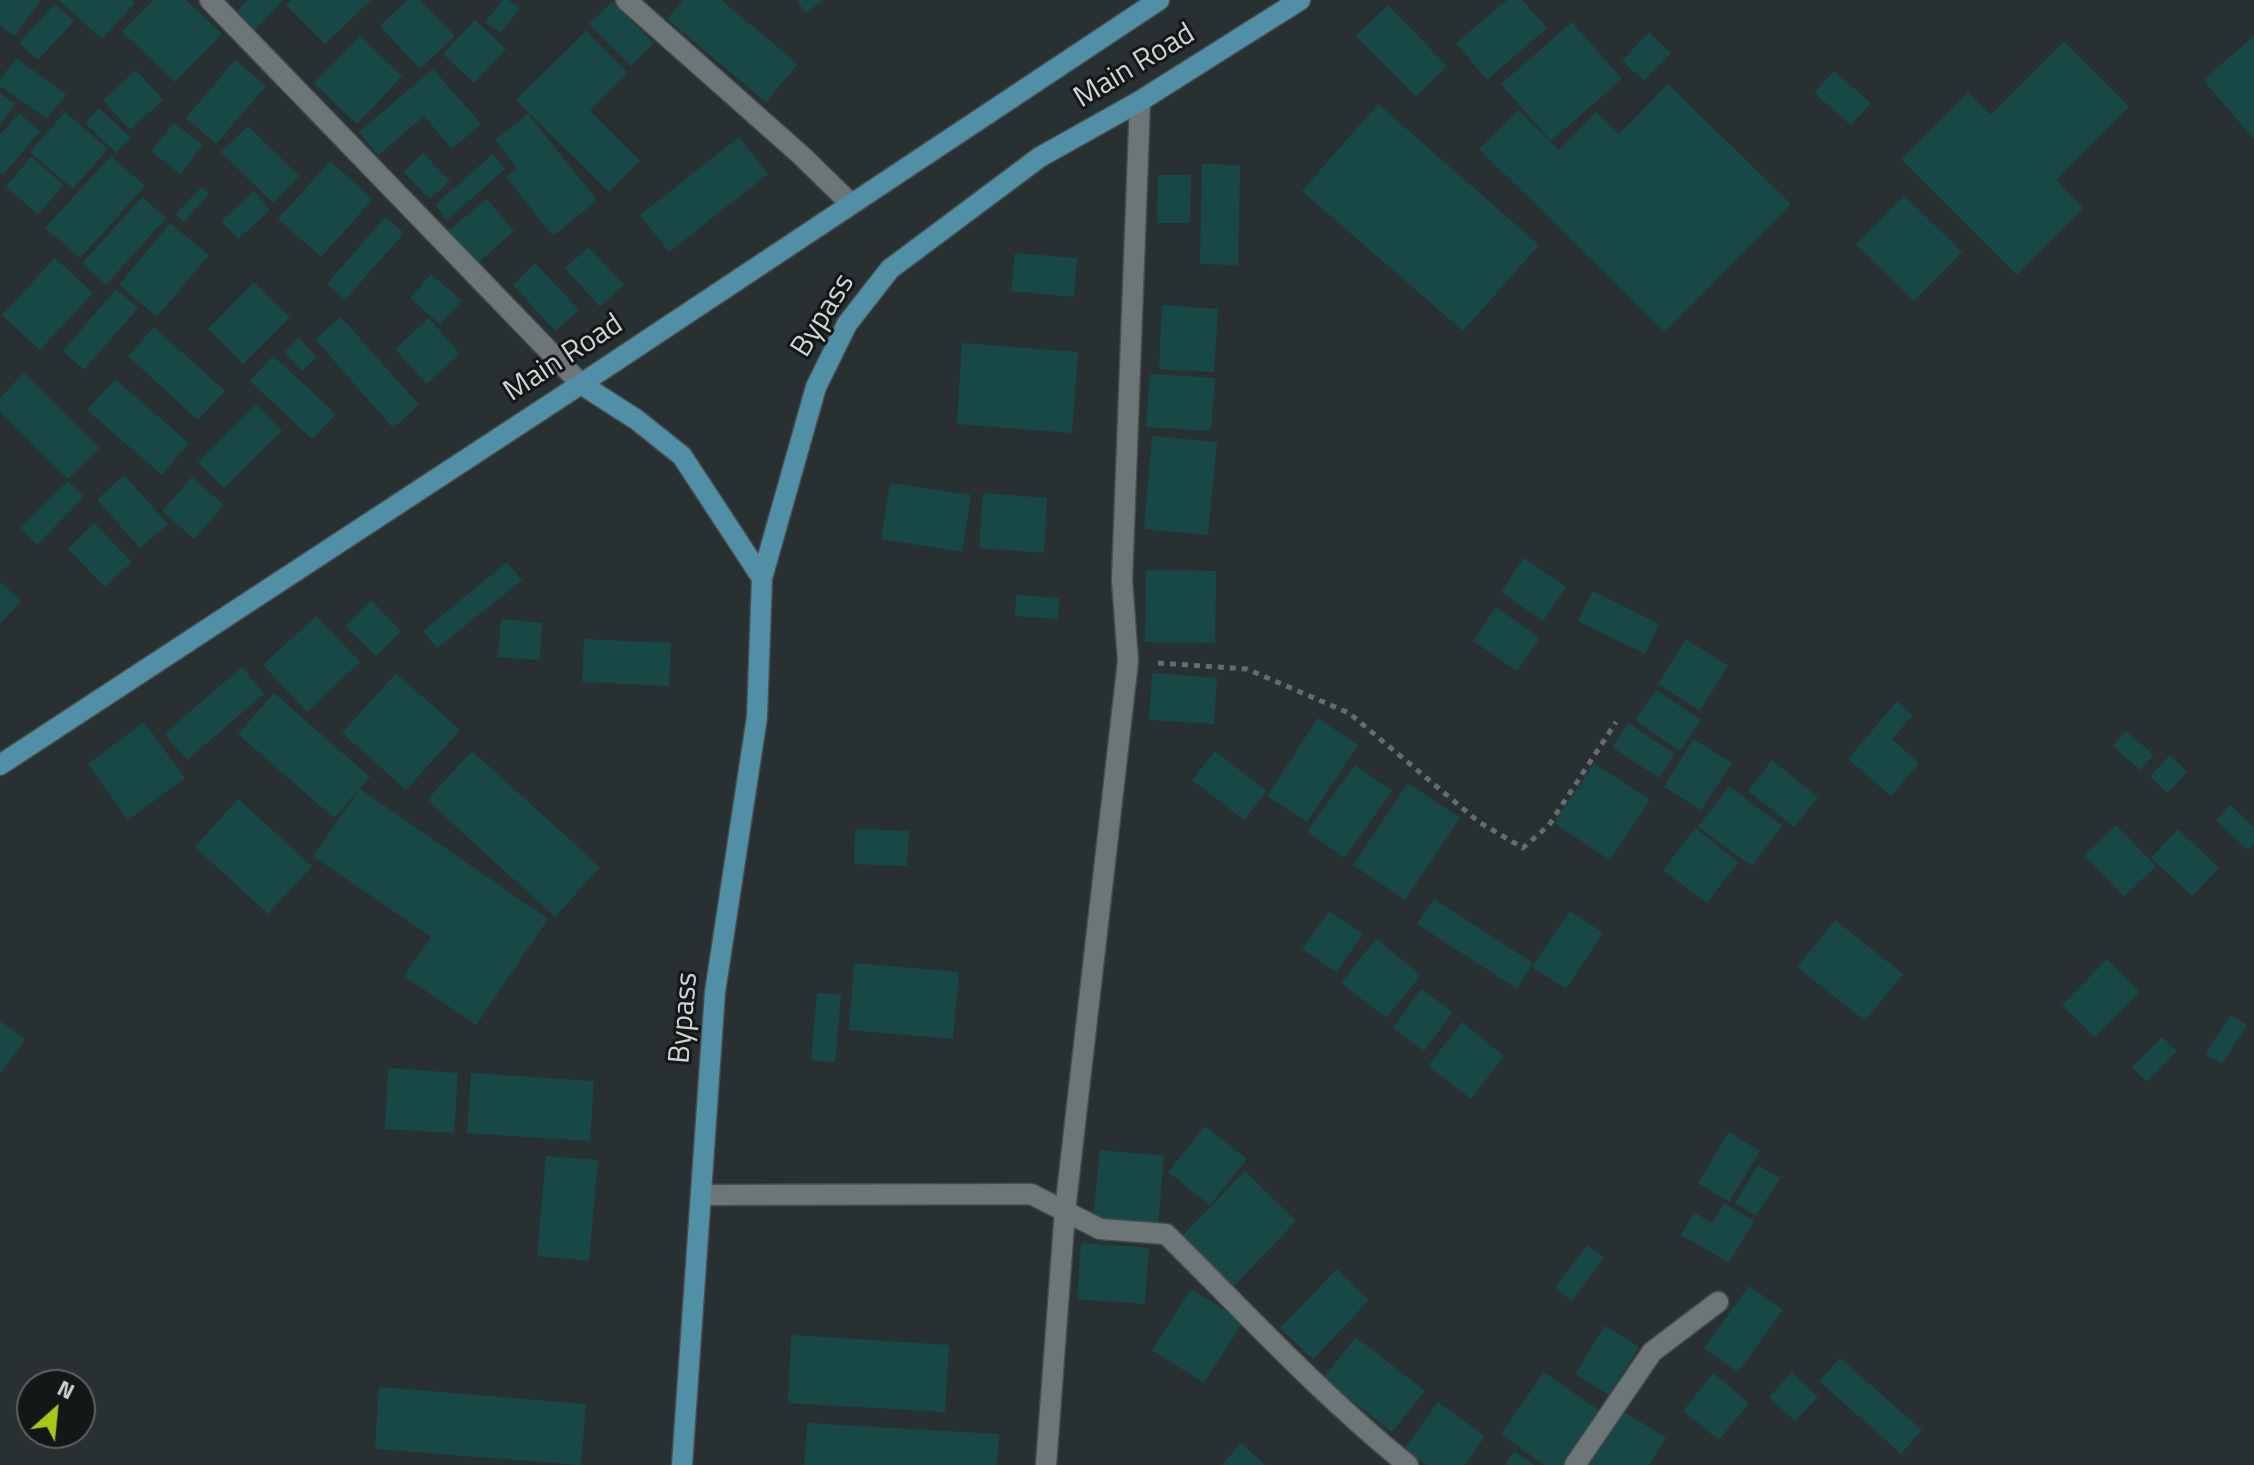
<!DOCTYPE html>
<html>
<head>
<meta charset="utf-8">
<style>
	body { margin:0 }
	#map { position:relative; width:2254px; height:1465px; overflow:hidden; background:#293032; font-family:"Titillium Web",sans-serif }
	canvas { display:block }
	.north { position:absolute; left:16px; top:1369px; width:80px; height:80px; box-sizing:border-box; background:#141718; border:2px solid #5e6263; border-radius:50%; rotate:27deg; font-size:22px; font-weight:700; line-height:32px; text-align:center; color:#ced3d4 }
	.north::after { content:''; display:block; margin:auto; width:28px; height:36px; background:#a9c71b; clip-path:polygon(50% 0,100% 100%,50% 72%,0 100%) }
</style>
</head>
<body>
<div id="map">
<canvas width="2254" height="1465"></canvas>
<div class="north">N</div>
</div>
<script>
const g = document.querySelector('canvas').getContext('2d');
g.lineJoin = 'round';
function fillPath(path, color) {
  g.fillStyle = color;
  g.fill(path, 'evenodd');
}
function strokePath(path, color, width, dash) {
  g.strokeStyle = color;
  g.lineWidth = width;
  g.lineCap = dash ? 'butt' : 'round';
  g.setLineDash(dash || []);
  g.stroke(path);
}
function label(font, color, halo, rows, align = 'center') {
  g.font = font + ' "Titillium Web",sans-serif';
  g.lineWidth = 6;
  g.setLineDash([]);
  g.textBaseline = 'middle';
  g.strokeStyle = halo;
  g.fillStyle = color;
  for (const [text, x, y, turn = 0] of rows) {
    g.save();
    g.translate(x, y);
    g.rotate((+turn || 0) * Math.PI / 180);
    g.textAlign = isNaN(turn) ? turn : align;
    if (halo) g.strokeText(text, 0, 0);
    g.fillText(text, 0, 0);
    g.restore();
  }
}
fillPath(new Path2D(`
	M2,0H41L14,36L0,25V2Z
	M58,0H132L135,3L102,39Z
	M154,0H186L222,34L175,82L122,32Z
	M248,0H283L253,32L234,15Z
	M291,0H371L325,44L286,5Z
	M407,0H420L455,36L420,69L380,26Z
	M503,0H509L520,9L500,33L485,22Z
	M683,0H721L798,64L766,102L667,19Z
	M796,0H823L806,13Z
	M1507,0H1522L1547,28L1487,80L1456,43Z
	M612,2L654,43L631,66L589,24Z
	M55,4L74,21L38,60L19,43Z
	M1388,5L1447,66L1416,97L1356,36Z
	M475,20L506,49L474,83L443,54Z
	M1572,22L1622,79L1551,141L1501,84Z
	M586,31L628,73L590,111L640,161L609,192L516,100Z
	M1649,32L1671,53L1644,81L1622,61Z
	M360,36L402,76L357,124L314,83Z
	M2254,36V139L2203,80Z
	M2064,42L2129,107L2056,180L2084,208L2017,275L1901,159L1968,92L1991,115Z
	M16,58L66,94L47,119L0,86V80Z
	M235,60L266,86L216,144L186,118Z
	M433,69L481,124L452,149L424,116L378,155L359,132Z
	M136,70L163,100L130,130L103,100Z
	M1834,71L1871,103L1851,125L1814,93Z
	M1668,84L1791,204L1665,332L1479,149L1518,110L1559,150L1596,112L1619,134Z
	M0,93L15,104L0,125Z
	M1378,104L1539,245L1463,331L1302,191Z
	M99,108L131,138L116,153L85,123Z
	M65,112L108,149L73,189L30,152Z
	M19,113L40,131L3,175L0,172V135Z
	M528,114L597,200L553,236L506,177L517,168L495,140Z
	M174,123L203,145L180,174L151,151Z
	M248,126L299,176L273,203L221,152Z
	M739,137L768,174L669,252L640,215Z
	M423,153L450,181L430,199L403,172Z
	M493,154L505,169L447,220L435,205Z
	M111,156L145,186L80,258L45,228Z
	M31,157L64,185L38,214L6,187Z
	M330,161L373,199L321,257L278,219Z
	M1202,164L1240,165L1238,265L1200,264Z
	M1158,175H1191L1190,223H1157Z
	M202,187L209,194L184,222L176,214Z
	M254,191L270,210L238,239L221,221Z
	M1904,195L1962,252L1914,301L1856,245Z
	M142,197L166,218L106,285L82,264Z
	M487,199L514,231L472,268L444,234Z
	M385,217L404,233L345,300L327,284Z
	M170,223L209,255L157,317L119,285Z
	M589,247L624,285L600,307L565,268Z
	M1015,253L1077,258L1074,297L1011,291Z
	M55,258L93,293L40,350L2,315Z
	M535,263L579,310L555,331L513,285Z
	M431,274L462,301L440,324L410,298Z
	M254,282L290,317L243,364L208,329Z
	M116,289L138,308L84,370L63,351Z
	M1162,305L1218,309L1214,372L1159,369Z
	M341,317L419,405L393,428L315,339Z
	M429,318L460,354L426,384L395,349Z
	M154,327L225,391L198,420L128,356Z
	M299,338L317,357L302,371L284,352Z
	M962,343L1078,352L1072,433L957,424Z
	M273,356L336,414L312,439L250,381Z
	M24,373L99,448L68,479L0,412V398Z
	M1150,374L1215,378L1211,431L1146,427Z
	M115,379L189,443L162,475L87,410Z
	M256,405L282,431L224,488L198,462Z
	M1152,436L1217,442L1208,535L1144,529Z
	M124,475L168,524L140,548L97,500Z
	M192,477L224,505L194,539L162,511Z
	M68,481L84,497L37,545L21,528Z
	M890,483L971,495L962,552L881,539Z
	M983,493L1047,498L1044,553L979,548Z
	M94,523L132,562L105,587L68,549Z
	M1524,558L1566,587L1543,621L1501,592Z
	M507,562L522,580L437,648L423,631Z
	M1146,570L1216,571L1215,643L1145,642Z
	M0,582L21,601L0,624Z
	M1593,591L1659,624L1645,654L1578,621Z
	M1016,595L1059,598L1058,619L1015,616Z
	M371,600L401,631L376,656L345,626Z
	M1496,607L1540,638L1517,671L1473,641Z
	M316,616L360,662L307,712L263,665Z
	M501,619L542,623L540,660L498,657Z
	M584,639L671,643L669,686L582,682Z
	M1686,639L1728,666L1700,711L1658,684Z
	M242,667L264,694L187,760L164,734Z
	M396,673L460,730L406,790L342,733Z
	M1152,673L1217,678L1214,724L1149,720Z
	M1656,690L1701,720L1680,751L1635,720Z
	M274,693L370,777L334,818L238,734Z
	M1897,701L1913,715L1892,739L1919,763L1891,796L1848,759Z
	M1318,718L1358,745L1307,822L1267,796Z
	M144,722L185,778L128,820L88,764Z
	M1628,723L1675,754L1659,778L1612,747Z
	M2126,731L2154,755L2140,770L2113,746Z
	M1693,739L1732,763L1701,810L1664,787Z
	M472,751L600,867L555,917L427,800Z
	M1215,751L1267,791L1244,820L1192,780Z
	M2170,755L2187,772L2167,793L2150,776Z
	M1772,760L1818,797L1794,827L1748,791Z
	M1594,763L1650,800L1610,860L1554,823Z
	M1355,765L1392,791L1344,858L1307,831Z
	M1408,783L1460,818L1405,900L1353,865Z
	M1729,786L1782,826L1752,866L1698,827Z
	M360,789L548,919L476,1025L404,976L431,937L313,856Z
	M238,799L312,866L268,914L195,847Z
	M2230,805L2254,827V843L2248,850L2216,821Z
	M2116,825L2156,866L2124,897L2084,855Z
	M1695,828L1738,862L1707,903L1663,870Z
	M855,829L909,831L907,866L854,864Z
	M2178,829L2219,868L2192,896L2151,858Z
	M1434,899L1533,963L1517,989L1417,924Z
	M1329,911L1363,934L1336,972L1302,949Z
	M1570,911L1603,933L1566,989L1532,967Z
	M1835,920L1903,974L1865,1021L1797,967Z
	M1376,939L1421,975L1386,1018L1341,983Z
	M2107,959L2140,992L2095,1037L2062,1005Z
	M854,963L959,972L953,1039L849,1030Z
	M1421,989L1453,1012L1424,1051L1393,1028Z
	M817,993L841,995L835,1062L811,1060Z
	M2231,1015L2247,1025L2222,1064L2205,1054Z
	M0,1021L25,1040L0,1074Z
	M1462,1022L1504,1056L1471,1099L1428,1066Z
	M2162,1037L2177,1051L2147,1082L2132,1067Z
	M388,1068L458,1073L454,1133L385,1129Z
	M471,1073L594,1081L590,1141L467,1133Z
	M1205,1126L1247,1159L1210,1205L1168,1172Z
	M1729,1132L1760,1151L1729,1202L1698,1183Z
	M1100,1150L1164,1156L1158,1226L1093,1219Z
	M546,1156L598,1160L589,1261L537,1256Z
	M1758,1165L1780,1178L1756,1216L1735,1203Z
	M1245,1171L1296,1221L1232,1288L1180,1238Z
	M1724,1203L1754,1221L1729,1263L1681,1235L1694,1212L1712,1223Z
	M1081,1243L1149,1248L1145,1304L1077,1299Z
	M1587,1245L1604,1258L1572,1301L1555,1288Z
	M1337,1269L1369,1300L1313,1359L1280,1328Z
	M1749,1286L1783,1310L1738,1372L1704,1348Z
	M1191,1289L1243,1322L1204,1383L1152,1350Z
	M1605,1326L1639,1347L1609,1395L1575,1374Z
	M791,1335L949,1345L945,1412L788,1403Z
	M1356,1337L1425,1391L1392,1432L1323,1378Z
	M1840,1358L1922,1430L1901,1454L1819,1381Z
	M1544,1372L1600,1411L1563,1465H1544L1501,1434Z
	M1792,1372L1818,1397L1795,1421L1769,1397Z
	M1713,1373L1749,1403L1719,1440L1683,1411Z
	M379,1387L586,1404L581,1465L375,1449Z
	M1438,1402L1485,1436L1465,1465H1426L1404,1449Z
	M1618,1408L1666,1438L1649,1465H1582Z
	M807,1423L999,1434L997,1465H804Z
	M1241,1443L1265,1465H1222Z
	M1514,1451L1535,1465H1505Z`), '#174846');
const street = new Path2D(`
	M210,0L581,384
	M626,0L802,156L851,204
	M701,1195L1031,1194L1100,1229L1166,1234C1245,1312 1322,1396 1408,1465
	M1046,1465L1065,1211L1128,661L1122,580L1140,101
	M1575,1465L1652,1352L1718,1302`);
const primary = new Path2D(`
	M581,384L637,420L682,456L762,578
	M0,765L581,384L1159,0
	M682,1465L715,992L757,717L762,578L816,387L847,324L890,269L1040,157L1140,101L1300,0`);
strokePath(street, '#464c4d', 23);
strokePath(primary, '#464c4d', 23);
strokePath(new Path2D(`
	M1158,663L1247,669L1349,713L1479,822L1523,848L1549,825L1616,722`), '#656c6d', 5, [6, 6]);
strokePath(street, '#6d7677', 20);
strokePath(primary, '#518fa6', 20);
label('30px', '#ced3d4', '#141718', [
	["Main Road",1135,67,-31],
	["Bypass",824,316,-58],
	["Main Road",564,359,-33],
	["Bypass",685,1018,-85]
]);
</script>
</body>
</html>
